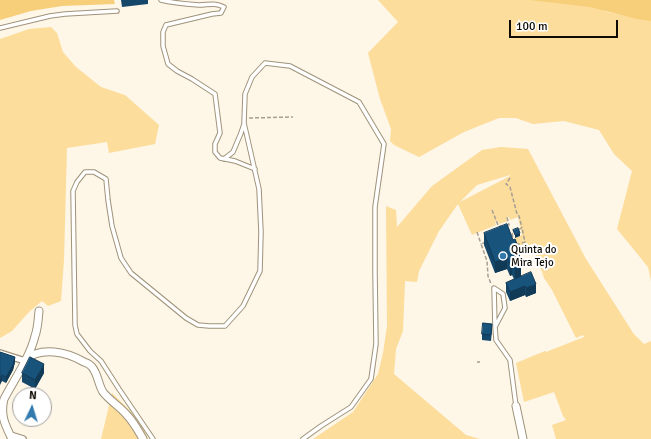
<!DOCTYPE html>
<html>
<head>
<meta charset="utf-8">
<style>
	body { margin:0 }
	#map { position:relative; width:651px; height:439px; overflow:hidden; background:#fef6e7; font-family:Signika,sans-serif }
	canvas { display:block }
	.north { position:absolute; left:12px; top:387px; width:40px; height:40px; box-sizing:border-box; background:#fff; border:1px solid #9f9d9b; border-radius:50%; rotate:4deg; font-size:11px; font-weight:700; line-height:16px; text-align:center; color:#0f0b04 }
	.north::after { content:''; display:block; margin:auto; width:14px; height:18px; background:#327aae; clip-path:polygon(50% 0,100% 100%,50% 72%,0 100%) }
	.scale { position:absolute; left:509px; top:20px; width:109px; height:18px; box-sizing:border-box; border:2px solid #0f0b04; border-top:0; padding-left:5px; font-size:12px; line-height:14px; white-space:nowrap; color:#0f0b04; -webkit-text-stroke:3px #fff; paint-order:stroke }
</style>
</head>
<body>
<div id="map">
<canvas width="651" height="439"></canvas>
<div class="north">N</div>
<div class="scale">100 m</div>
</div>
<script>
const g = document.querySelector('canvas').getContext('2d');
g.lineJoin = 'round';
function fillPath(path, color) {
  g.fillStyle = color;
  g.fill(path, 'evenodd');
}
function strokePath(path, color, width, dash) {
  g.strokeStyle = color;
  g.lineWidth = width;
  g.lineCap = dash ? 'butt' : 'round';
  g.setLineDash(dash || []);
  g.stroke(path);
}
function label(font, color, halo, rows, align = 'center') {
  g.font = font + ' Signika,sans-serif';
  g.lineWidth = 4;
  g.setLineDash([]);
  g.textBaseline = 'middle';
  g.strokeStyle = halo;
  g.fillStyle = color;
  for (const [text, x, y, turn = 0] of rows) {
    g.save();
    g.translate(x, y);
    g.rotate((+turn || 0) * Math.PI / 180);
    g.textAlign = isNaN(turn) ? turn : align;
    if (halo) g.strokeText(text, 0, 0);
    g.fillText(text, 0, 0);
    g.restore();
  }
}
fillPath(new Path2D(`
	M378,0H549L596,7L608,12L646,20H651V281L648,267L617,229L632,171L614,154L599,130L564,121L533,124L516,118H499L464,132L419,157L394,145L390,141L391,129L380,99L368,53L398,22Z
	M51,27L57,33L63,52L76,67L101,87L125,95L159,125L155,144L109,153L107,142L67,148L64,260L61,301L48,306L42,301L29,312L12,331L0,338V39L29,29Z
	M501,147L528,149L586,259L630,328L633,333L644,344L651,341V439H556L552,425L566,420L563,416L554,392L524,402L516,363L545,351L546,352L584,337L583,335L576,338L552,290L544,278L542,272L532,244L513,251L509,241L522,235L518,217L510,220L509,217H507L508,221L499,224L498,221L495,222L496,225L472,235L458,204L439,231L419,271L417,282L405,281L403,331L396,349L394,374L466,435L480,439H313L353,412L378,374L383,353L387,326L386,206L396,210L397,227L432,186L482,150ZM510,175V176L460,202L477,185Z
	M112,393C126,407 141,419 148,439H101Z`), '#fcdd9b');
fillPath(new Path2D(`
	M0,0H114L115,4L62,6L31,11L0,20Z
	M529,0H651V21L637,19L590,7Z`), '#f7cf7a');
const service = new Path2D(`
	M161,0C173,3 186,4 199,5C209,5 213,2 224,7L221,13L212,14L166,25L163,32V46L168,64L177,71L192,79L215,94L220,133L215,144V152L220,158L235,161L255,169
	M0,28L50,16L65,14L117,11
	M224,159L233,152L241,133L244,124
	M495,327L494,288L503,294L505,308L495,327L496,340L510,360L516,406
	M153,439L119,389L101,361L90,351L77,334L75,325L73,191L77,182L85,172H94L106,179L108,200L112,226L121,258L131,273L186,318L198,325L209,326H225L243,306L260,271L261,232L259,189L244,123L245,94L252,77L265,63L290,66L359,102L384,144L375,207V272L376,344L371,379L351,407L321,426L303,439`);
const pedestrian = new Path2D(`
	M0,353L25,361
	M10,435L23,439`);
const minor = new Path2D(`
	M25,360C41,346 67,352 84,362C87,363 90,364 92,367C98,374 98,384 103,392C109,400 119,406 126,414C133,421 138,430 143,439
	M516,406L523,439
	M12,439C5,425 0,415 4,399C14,380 30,357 35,336C38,328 38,320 39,311`);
strokePath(service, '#9f937b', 5.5);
strokePath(pedestrian, '#9f937b', 8);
strokePath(minor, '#9f937b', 9);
strokePath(new Path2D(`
	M249,118L293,117
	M510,178L506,184L510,187L517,214L519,216L522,228
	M492,210L498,225L503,227
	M507,225H509L507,217
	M477,232L481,244
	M512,233L513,238
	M486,242L481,244L487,261L488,276L491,284
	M516,245L525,242L522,228L517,230
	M477,362H480`), '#a69f93', 1.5, [4, 2]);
strokePath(service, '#fff', 3.5);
strokePath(pedestrian, '#fff', 5.5);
strokePath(minor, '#fff', 7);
fillPath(new Path2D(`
	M121,0H148V4L122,7Z
	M484,233L520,262L521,276L536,293L526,297L525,295L510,301L506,292V283L514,279L512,275L510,276L507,269L495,273L484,245Z
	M492,330L491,341L482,340V334Z
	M0,352L15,362L13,370L6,383L2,381Z
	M22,373H44L35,389L22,382Z`), '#15476b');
fillPath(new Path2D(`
	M520,233V236L515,238V235Z
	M520,251V262L516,252Z
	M507,257V269L495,273V262Z
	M512,263V275L510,276V264Z
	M521,266V278L515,281V269Z
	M536,284V293L526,297V288Z
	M525,286V295L510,301V292Z
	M15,357V362L13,370L6,383V377Z
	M44,364V373L35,389V380Z
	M2,375V381L0,385V380Z`), '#113a57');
const building = new Path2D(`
	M507,224L513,240L515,239L520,251L516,252L521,266L515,269L512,263L510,264L507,257L495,262L484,233Z
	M518,228L520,233L515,235L513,230Z
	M531,272L536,284L526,288L525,286L510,292L506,283Z
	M483,323L492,324L491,335L482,334Z
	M0,352L15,357L13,365L6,377L2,375L0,380Z
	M30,357L44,364L35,380L22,373Z`);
fillPath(building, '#18537c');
strokePath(building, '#113a57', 1);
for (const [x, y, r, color] of [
	[503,256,4,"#327aae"]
]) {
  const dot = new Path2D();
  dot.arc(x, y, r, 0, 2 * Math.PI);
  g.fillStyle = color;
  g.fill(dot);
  strokePath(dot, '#fff', 1.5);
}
label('11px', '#0f0b04', '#fff', [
	["Quinta do",511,250],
	["Mira Tejo",511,263]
], 'left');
</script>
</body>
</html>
